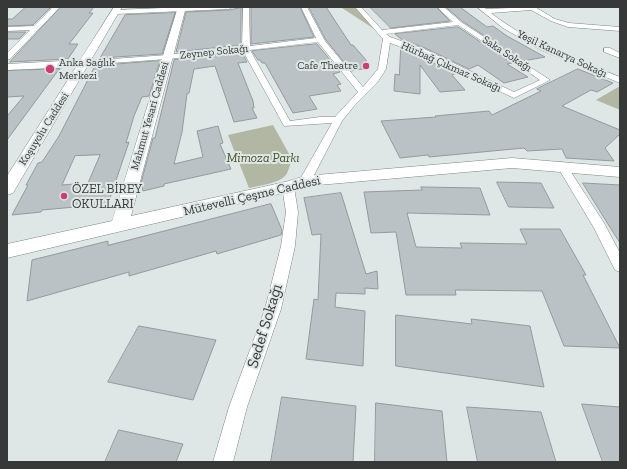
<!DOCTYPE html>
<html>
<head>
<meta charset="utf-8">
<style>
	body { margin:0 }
	#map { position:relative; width:627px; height:469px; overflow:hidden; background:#dfe7e6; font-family:"Zilla Slab",serif }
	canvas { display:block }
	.frame { position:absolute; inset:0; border:8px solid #363938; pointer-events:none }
</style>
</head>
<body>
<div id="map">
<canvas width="627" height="469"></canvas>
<div class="frame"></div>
</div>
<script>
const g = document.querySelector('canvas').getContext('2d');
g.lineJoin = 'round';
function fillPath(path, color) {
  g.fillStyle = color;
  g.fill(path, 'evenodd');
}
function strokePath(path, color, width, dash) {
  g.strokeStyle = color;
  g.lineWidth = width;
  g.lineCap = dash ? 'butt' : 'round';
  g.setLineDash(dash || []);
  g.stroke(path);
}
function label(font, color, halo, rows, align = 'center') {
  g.font = font + ' "Zilla Slab",serif';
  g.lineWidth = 4;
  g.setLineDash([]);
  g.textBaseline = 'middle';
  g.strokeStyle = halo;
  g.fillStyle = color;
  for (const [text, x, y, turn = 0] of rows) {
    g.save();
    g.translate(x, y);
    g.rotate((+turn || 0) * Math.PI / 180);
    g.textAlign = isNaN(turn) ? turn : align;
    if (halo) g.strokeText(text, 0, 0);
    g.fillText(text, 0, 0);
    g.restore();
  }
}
fillPath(new Path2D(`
	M342,7H355L379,32L342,8Z
	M620,86V110L596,100Z
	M273,125L292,159C290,164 289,170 286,175C278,184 260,185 249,188L228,135Z`), '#b1b7a3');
const building = new Path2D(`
	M26,7H51L33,25L7,26V19H12Z
	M61,7H94L89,13H93L69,44H78L68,59L10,62Z
	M261,7H300L314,37L251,44V8Z
	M309,7H326L351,45H353L366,60L368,68L351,71L326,40Z
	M370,7H436L450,21L391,28Z
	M446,7H460L487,27L493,26L507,36L545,57L523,61L462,21Z
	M241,8V45L176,52L186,12L229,10Z
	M175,13L162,54L100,58L125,15Z
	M458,27L512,63L507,64L528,77L504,83L478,65L469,69L425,48L401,39L395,34Z
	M7,32H26L19,39H7Z
	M317,44L340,72L333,74L341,84L337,85L341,91L309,96L317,109L293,113L265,63H262L260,60H258L252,51Z
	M401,49L457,73L452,75L465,90L440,92L420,65V94L394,91L395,74L399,75Z
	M242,53L247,62L238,63L253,101L254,108H252L257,118L234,122L215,66L194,69L189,93L187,94L182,132L174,164L203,157L197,131L218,126L223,143L220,144L231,169L164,184V186L143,191L141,183L153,138H155L174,60Z
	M160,61L149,96L142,97L134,116L126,143L129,142L108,204L42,210L41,212L12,215L28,185H26L38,163L42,162L59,136L95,66ZM100,155L88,183L62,185L75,156Z
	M60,69L57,72L7,140V116L24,96L7,97V71Z
	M578,69L613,83L597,92L591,90L562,106L620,130V134L605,148L614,161L566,158L562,149L527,151L524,148L429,157L428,155L400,158L381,121L436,117L435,116L489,111L492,115L541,91L537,89Z
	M497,182L541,183L554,208L509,207Z
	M583,183L620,185V243L606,221Z
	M421,187L480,188L490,215L407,213L416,247L462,248L460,243L527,244L520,229H560L586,275H583L620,348L564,346L542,291L455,290L456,295H406L396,232L371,233L364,192L422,190Z
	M341,193L366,274L377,271L378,289L365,288V294L336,293L335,307L365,311L363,366L306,359L314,299L318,300L321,234L312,235L304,198Z
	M271,204L282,230L281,235L217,254L216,251L129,276V272L27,301L32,260L108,241V245Z
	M396,315L472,324L471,319L530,326L544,387L396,366Z
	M139,326L216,340L193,400L108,382Z
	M282,397L356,406L353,462H271Z
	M376,403L442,411L447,462H375Z
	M582,404L620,407V462H603Z
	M467,407L541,412L556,462H478Z
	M119,430L183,444L176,462H105Z`);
fillPath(building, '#bbc2c5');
strokePath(building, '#939a9d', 1);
const street = new Path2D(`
	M53,7H60L10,59H7V53L30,30L7,31V27L34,26Z
	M187,7H232L229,9L116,14L113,12L116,10Z
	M243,7H249L250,46L316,38L301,7H307L325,41L363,87L378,69L383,39L355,7H361L382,30L453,22L437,7H444L461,22L550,80L514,98L418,53L390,43L386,69L377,83L355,105L342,121L311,181L309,184H301L299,181L332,123L284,126L243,51L167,59L85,65L81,63L85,61L167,55L242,46ZM458,25L540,80L514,92L424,49L390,37L386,34ZM318,42L358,92L335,117H320L290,121L250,50Z
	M477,7H484L486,9L535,7L555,19L569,23L620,27V31L568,27L551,21L531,10L491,13C529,43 576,59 620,77V83L541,50L503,28Z
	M604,48H610L620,53V58L604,52Z
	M562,162L566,164L567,166L604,223L620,253V272L615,270L594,228L557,166L558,164Z
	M288,183L292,184L294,187L298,212L295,246L281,309L247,407L233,462H213L229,407L265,309L281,246L286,212L282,187L284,184Z`);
const secondary = new Path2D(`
	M114,7H122L13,193L7,195V176L76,67L7,70V64L80,60Z
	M178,7H186L131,216L285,182L305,176L512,158L620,167V177L512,168L307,186L288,192L7,258V244L112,221Z`);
strokePath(street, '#7e8685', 1);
strokePath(secondary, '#7e8685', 1);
fillPath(street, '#fff');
fillPath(secondary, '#fff');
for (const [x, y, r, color] of [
	[366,66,4,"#ca3f74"],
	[50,69,5,"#ca3f74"],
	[64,196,4,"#ca3f74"]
]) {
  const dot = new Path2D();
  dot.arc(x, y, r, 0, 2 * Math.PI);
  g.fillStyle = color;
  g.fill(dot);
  strokePath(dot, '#dfe7e6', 1.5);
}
label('11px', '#363938', '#dfe7e6', [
	["Zeynep Sokağı",214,52,-6],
	["Saka Sokağı",507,54,33],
	["Yeşil Kanarya Sokağı",562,54,25],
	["Hürbağ Çıkmaz Sokağı",451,67,24],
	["Mahmut Yesari Caddesi",150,116,-74],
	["Koşuyolu Caddesi",44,129,-58]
]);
label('11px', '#363938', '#dfe7e6', [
	["Anka Sağlık",59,63],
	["Merkezi",59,76],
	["Cafe Theatre",358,66,"right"]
], 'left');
label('italic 13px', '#455020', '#dfe7e6', [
	["Mimoza Parkı",263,158]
]);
label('13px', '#363938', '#dfe7e6', [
	["ÖZEL BİREY",72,189],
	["OKULLARI",72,204]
], 'left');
label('13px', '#363938', '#dfe7e6', [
	["Mütevelli Çeşme Caddesi",252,196,-13]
]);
label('16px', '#363938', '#dfe7e6', [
	["Sedef Sokağı",265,326,-73]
]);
</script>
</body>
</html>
